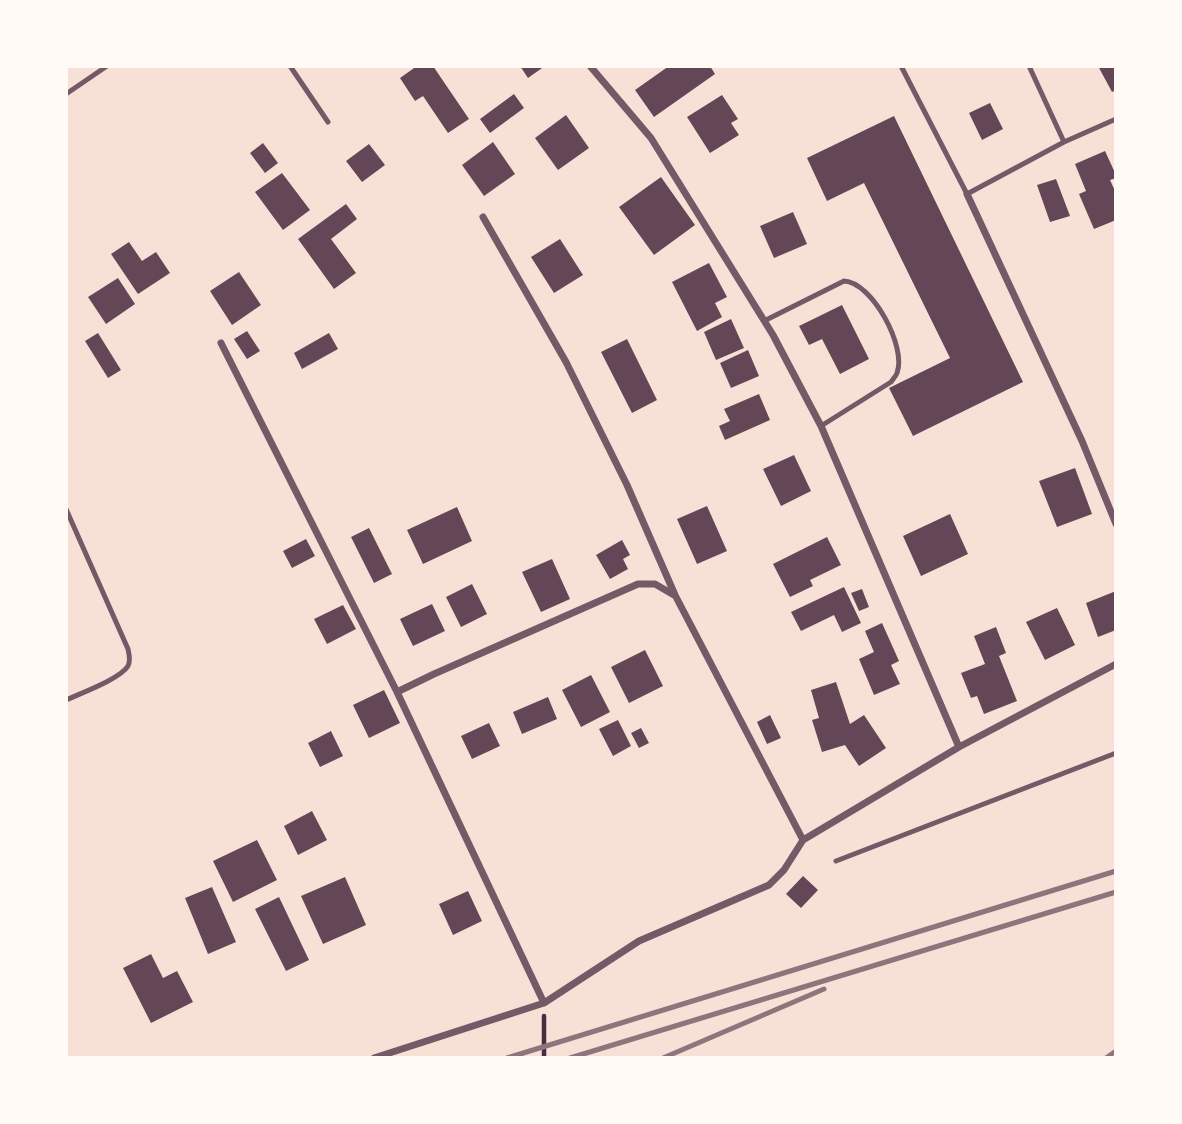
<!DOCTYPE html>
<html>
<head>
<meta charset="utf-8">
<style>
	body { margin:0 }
	#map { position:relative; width:1182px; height:1124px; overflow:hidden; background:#f7e1d7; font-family:"Archivo Narrow",sans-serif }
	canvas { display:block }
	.frame { position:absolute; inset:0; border:68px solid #fffaf5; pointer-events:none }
</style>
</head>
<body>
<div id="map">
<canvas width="1182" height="1124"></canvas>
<div class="frame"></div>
</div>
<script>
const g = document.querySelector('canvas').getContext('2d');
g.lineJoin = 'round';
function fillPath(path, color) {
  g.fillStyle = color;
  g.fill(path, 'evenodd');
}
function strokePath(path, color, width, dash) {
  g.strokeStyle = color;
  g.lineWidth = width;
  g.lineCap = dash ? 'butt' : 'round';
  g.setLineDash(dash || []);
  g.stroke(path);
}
fillPath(new Path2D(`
	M417,66H433L469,119L448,133L423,96L415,101L400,78Z
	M520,66H545L528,78Z
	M669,66H710L715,74L654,117L635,90Z
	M1098,66H1116V90L1112,92Z
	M514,94L524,108L490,133L480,119Z
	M722,95L738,119L731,123L739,135L710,153L687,117Z
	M990,103L1003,129L982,140L969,113Z
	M566,115L589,148L558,170L535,138Z
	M894,116L1023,382L913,436L889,388L950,358L864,183L827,201L807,158Z
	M493,142L515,174L484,196L462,165Z
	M263,143L278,163L265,173L250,153Z
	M369,144L385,165L362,182L346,161Z
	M1105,151L1116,175V178L1110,180L1116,193V220L1094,229L1079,194L1086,191L1075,164Z
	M282,173L310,210L283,230L255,192Z
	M661,177L695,225L654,255L619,207Z
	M1056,179L1070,216L1050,222L1037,185Z
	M346,204L357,219L331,239L356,273L334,289L298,239Z
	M793,212L807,244L774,258L760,226Z
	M560,239L583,275L554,293L531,257Z
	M129,242L142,261L156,252L170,273L138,294L111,254Z
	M709,263L727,297L715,303L722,317L697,331L672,282Z
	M239,272L261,305L232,325L210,291Z
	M118,278L135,304L106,324L88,297Z
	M842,305L869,359L840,374L822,339L809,345L799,326Z
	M731,319L744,348L716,360L704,332Z
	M247,331L260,351L247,359L234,339Z
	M98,333L121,370L108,378L85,341Z
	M329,333L338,349L302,369L294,353Z
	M627,339L657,400L632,413L601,352Z
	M748,350L759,376L731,388L720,363Z
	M759,394L770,420L725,440L719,426L730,421L724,409Z
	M794,455L811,491L781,506L763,469Z
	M1075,468L1092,514L1057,527L1039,481Z
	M707,506L727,551L697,564L677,519Z
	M457,507L472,541L423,564L407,530Z
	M950,514L968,554L921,576L903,536Z
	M369,528L392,574L374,583L351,537Z
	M827,537L841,565L810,580L813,586L790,597L773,564Z
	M306,539L315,556L292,568L283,551Z
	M622,540L630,555L623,559L628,569L610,579L596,555Z
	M552,559L570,599L541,612L522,572Z
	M472,584L487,614L461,627L446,597Z
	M844,587L861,623L842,632L834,615L801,631L791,612Z
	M862,589L869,607L859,611L851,593Z
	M1116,591V630L1098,637L1086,603Z
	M432,604L445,631L413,646L400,619Z
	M343,605L356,629L327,644L314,619Z
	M1057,608L1075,645L1045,660L1026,622Z
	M882,623L899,661L891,665L900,684L874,695L859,659L874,652L865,631Z
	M996,627L1006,653L999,656L1017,701L984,714L977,696L971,698L961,673L985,664L974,636Z
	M645,650L663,686L629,703L611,667Z
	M591,675L610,712L581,727L562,690Z
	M836,682L850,724L864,715L886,748L859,766L845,745L822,752L812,720L819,718L811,690Z
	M384,690L400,723L369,738L353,705Z
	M548,697L557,719L522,734L513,712Z
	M770,715L781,738L767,744L757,722Z
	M618,720L631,746L613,756L599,729Z
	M489,723L500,746L472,759L461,736Z
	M641,728L649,743L639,748L631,733Z
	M331,731L343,756L320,767L308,743Z
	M312,811L327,840L298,855L284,826Z
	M257,840L277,880L233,902L213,861Z
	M803,876L818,890L801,908L786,894Z
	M345,877L366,925L323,944L301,896Z
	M212,887L236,942L208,954L185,898Z
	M468,891L482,921L453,935L439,904Z
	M279,897L309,960L286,971L255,909Z
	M151,954L163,978L177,971L193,1002L151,1023L123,968Z`), '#644757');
strokePath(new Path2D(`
	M544,1016V1058`), '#4a2c40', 4.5);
strokePath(new Path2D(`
	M290,66L328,122
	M901,66L967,194L1064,142L1116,119
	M1029,66L1064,142
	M66,94L107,66
	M764,321L844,281C872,282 907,347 897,373C897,374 891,382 891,382L821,426
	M66,509L128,649C129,655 131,660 128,666C120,679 81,693 66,700
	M836,861L1116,753`), '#755966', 5);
strokePath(new Path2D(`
	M590,66L651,138L773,335L821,426L959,747
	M967,194L1082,441L1116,524
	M483,217L566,362L627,485L675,595L803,840
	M221,343L397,692L544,1003
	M397,692L434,674L638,584H655L674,595
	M374,1058L544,1003L639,941L769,885L784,870L803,840L959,747L1116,664`), '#755966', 7);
strokePath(new Path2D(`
	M507,1058L1116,871
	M570,1058L1116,892
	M663,1058L824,989
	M1106,1058L1116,1051`), '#8f747c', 5);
</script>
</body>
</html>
